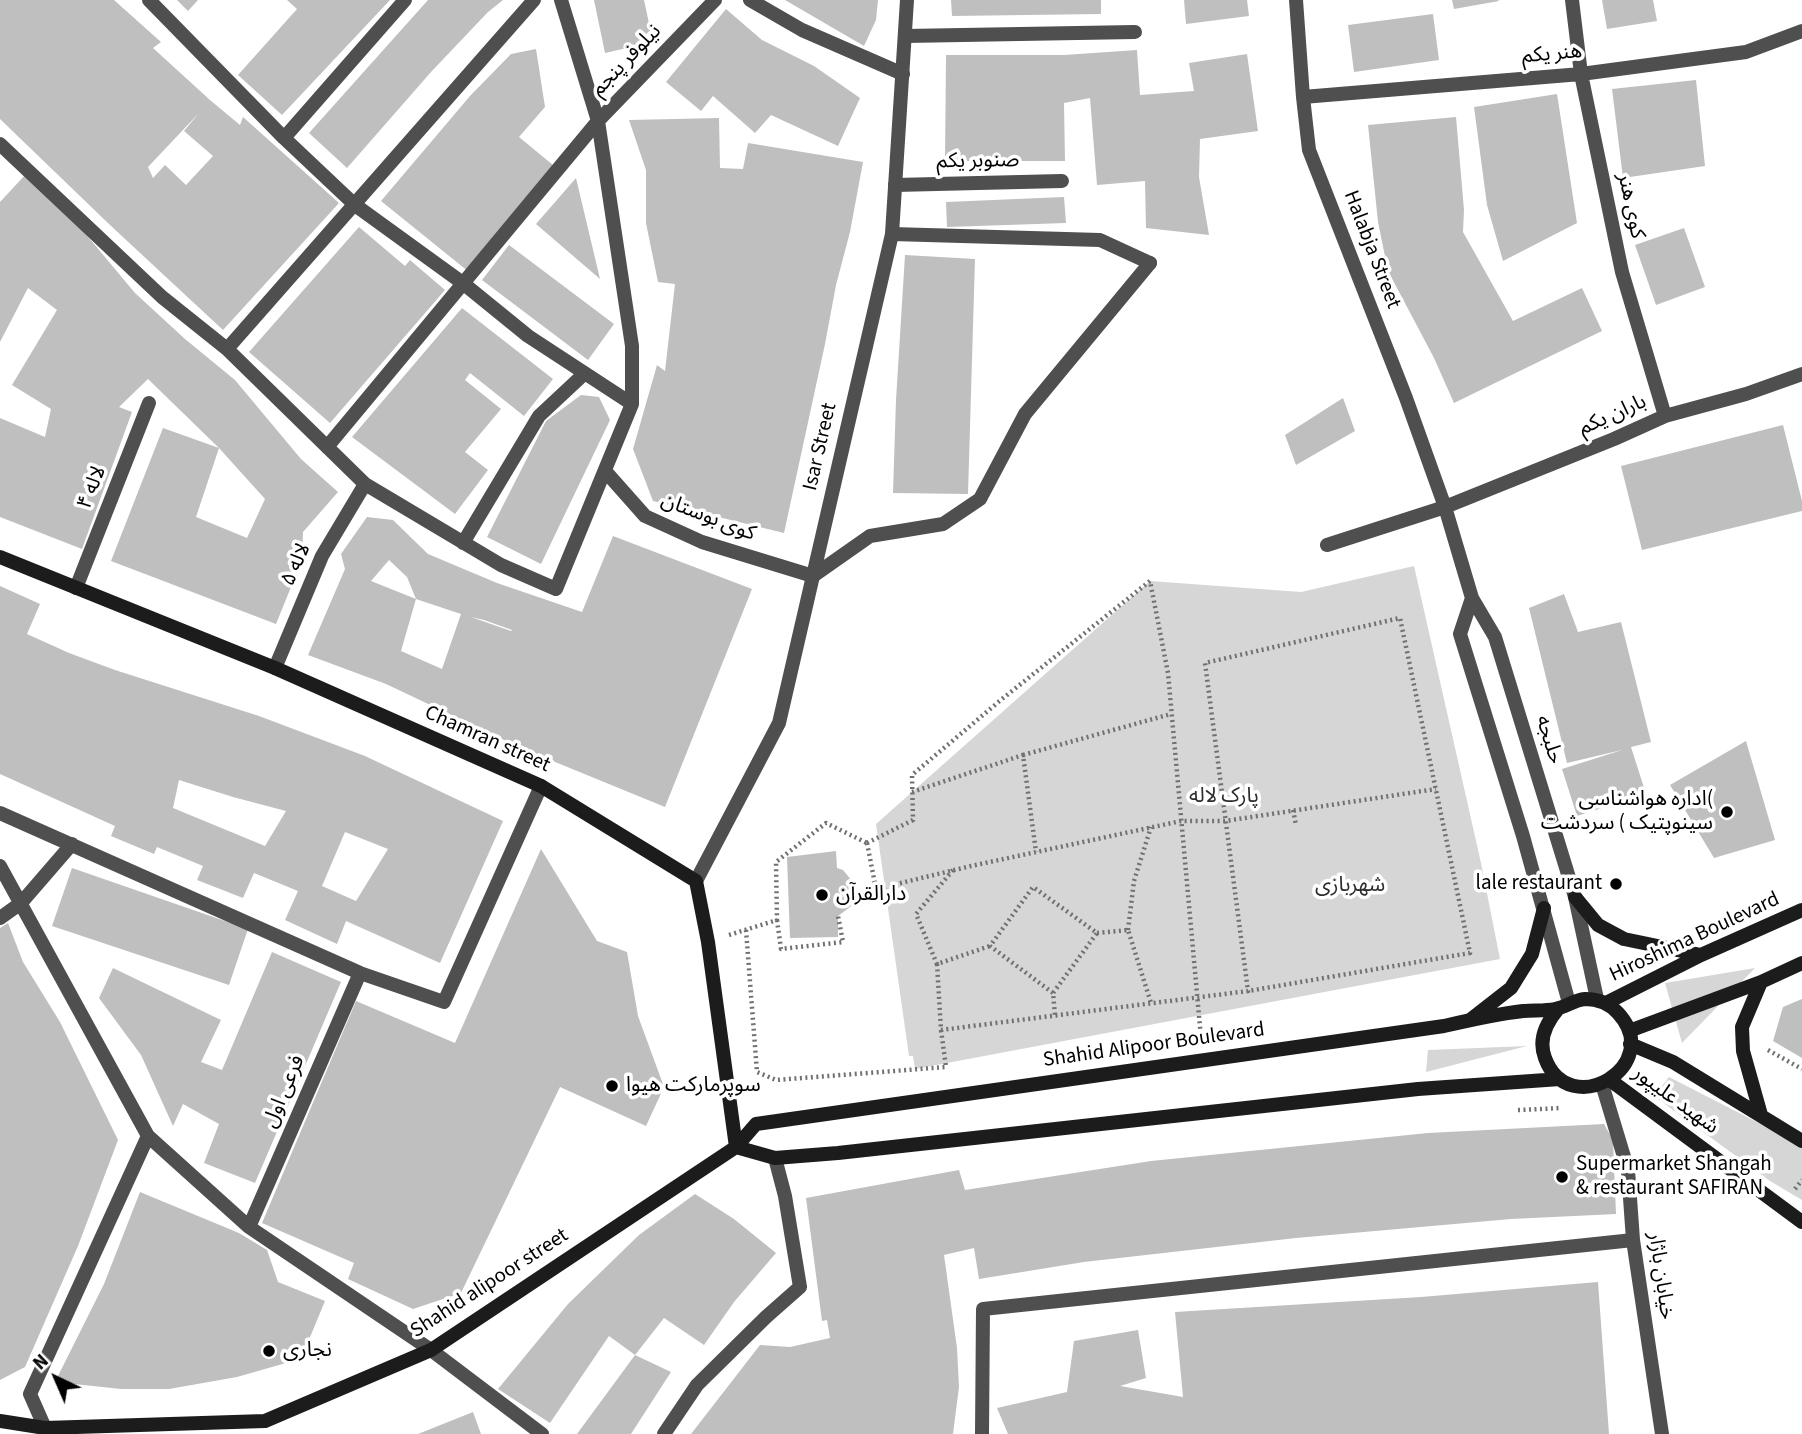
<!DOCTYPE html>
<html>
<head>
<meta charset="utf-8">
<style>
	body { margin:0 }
	#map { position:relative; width:1802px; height:1434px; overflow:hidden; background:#fff; font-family:"Source Sans 3",sans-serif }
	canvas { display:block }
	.north { position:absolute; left:21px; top:1343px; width:70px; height:70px; -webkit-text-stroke:5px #fff; paint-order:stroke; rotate:316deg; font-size:19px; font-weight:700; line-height:28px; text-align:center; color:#000 }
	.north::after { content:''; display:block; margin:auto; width:24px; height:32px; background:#000; clip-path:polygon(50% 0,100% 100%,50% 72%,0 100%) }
</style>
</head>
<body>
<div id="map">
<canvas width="1802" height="1434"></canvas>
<div class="north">N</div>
</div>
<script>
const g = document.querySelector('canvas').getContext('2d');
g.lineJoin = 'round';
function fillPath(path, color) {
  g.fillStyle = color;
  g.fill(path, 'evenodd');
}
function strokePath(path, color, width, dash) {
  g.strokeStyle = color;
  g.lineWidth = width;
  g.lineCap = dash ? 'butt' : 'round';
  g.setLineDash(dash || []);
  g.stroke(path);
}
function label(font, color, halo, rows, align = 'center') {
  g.font = font + ' "Source Sans 3","Noto Sans Arabic",sans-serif';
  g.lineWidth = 7;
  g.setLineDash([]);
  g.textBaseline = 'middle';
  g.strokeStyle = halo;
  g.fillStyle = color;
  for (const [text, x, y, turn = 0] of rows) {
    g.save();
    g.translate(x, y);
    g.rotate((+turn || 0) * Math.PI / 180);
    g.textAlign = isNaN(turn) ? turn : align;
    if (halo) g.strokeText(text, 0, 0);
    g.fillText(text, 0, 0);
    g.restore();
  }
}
fillPath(new Path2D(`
	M1414,566L1481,863L1500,959L915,1069L913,1056H909L876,824L1150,581L1301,592Z
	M1755,968L1682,1043L1665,983Z
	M1527,1046L1426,1072L1428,1050Z
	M1669,1077L1792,1140L1802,1148V1200L1770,1181L1654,1096Z`), '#d6d6d6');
fillPath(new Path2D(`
	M0,0H114L161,42L153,48L210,100L240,125L243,117L339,203L223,330L110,225L0,119ZM199,113L184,131L213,156L186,185L165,165L153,178L148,167Z
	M177,0H198L188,11Z
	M287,0H390L282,115L238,75L297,9Z
	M428,0H503L488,12L431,72L347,168L309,133Z
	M594,0H644L653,42L605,53Z
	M785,0H878L876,20L864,46Z
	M951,0H1101V14L952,16Z
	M1184,0H1247L1249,16L1186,24Z
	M1452,0H1498L1499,1L1454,9Z
	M1602,0H1653L1657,21L1607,29Z
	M726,9L762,40L814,66L860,98L838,146L771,115L755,133L713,96L701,111L666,82Z
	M1433,14L1439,60L1354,72L1348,25Z
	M536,49L545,107L519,137L553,165L469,272L381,201L470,96L511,54Z
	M1137,50L1140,95L1194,91L1189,63L1247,54L1258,131L1200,139L1199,177L1209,235L1146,228L1145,181L1097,185L1090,98L1064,103L1065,161H945L946,55H1064Z
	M1696,80L1705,166L1623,178L1612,89Z
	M1557,94L1577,223L1503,261L1487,205L1474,107Z
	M1456,117L1464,210L1463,232L1513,321L1582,288L1602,331L1454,403L1434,358L1388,271L1378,222L1368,125Z
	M719,118L720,168L743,169L748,143L863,162L850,232L836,285L825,344L784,533L653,501L633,449L657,365L665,371L675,284L658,282L646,223V170L629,120Z
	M26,174L69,214L135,293L185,339L235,380L301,459L338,492L303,532L302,560L276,624L111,561L163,428L219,448L148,379L119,407L132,412L82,549L0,517V418L45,437L51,409L12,385L57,310L28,288L0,342V202ZM219,448L265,499L247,538L196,517Z
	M576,178L600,279L536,224Z
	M1064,197L1066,223L947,227L946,202Z
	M359,227L405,266L410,260L445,290L330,423L249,352Z
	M1684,228L1705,287L1656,305L1635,245Z
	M509,245L614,324L588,360L482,280Z
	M905,255L975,259L968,494L893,493L896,400Z
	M462,308L553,379L524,416L470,373L465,380L501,409L465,452L488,470L455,514L352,437Z
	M581,395L599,397L610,420L541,564L487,537L546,421Z
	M1343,398L1355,431L1296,465L1285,435Z
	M1783,425L1802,501V511L1642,550L1621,466Z
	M367,517L393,520L428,554L497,583L582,612L613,536L752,589L665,807L521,748L386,684L308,655L345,569L341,554ZM389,560L407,577L416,599L371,581ZM416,599L461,614L442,669L401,651ZM471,617L484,620L512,630L511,631Z
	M0,586L40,604L27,634L69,653L115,670L259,716L365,756L503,821L440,963L346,921L337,944L285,920L298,891L254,873L243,898L197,880L203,866L157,847L154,854L111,836L115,826L0,774ZM179,780L233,797L286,811L265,846L173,808ZM345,832L388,849L356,901L322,886Z
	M1564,594L1578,632L1621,622L1651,742L1631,747L1646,794L1577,816L1562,769L1622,750L1567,763L1529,608Z
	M1746,741L1775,840L1714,858L1670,785Z
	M541,849L597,941L627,952L638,1016L664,1087L646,1126L560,1087L461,1293L413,1309L348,1279L354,1263L262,1223L356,1001L455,1043Z
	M836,851L837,868L843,870L857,887L854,904L838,916V937L790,938L787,857Z
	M72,868L248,929L229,985L52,926Z
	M8,923L23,962L60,1022L118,1140L78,1246L25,1367L0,1380V928Z
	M272,952L341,982L255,1183L204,1163L219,1124L183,1104L173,1126L141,1055L99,998L113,968L221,1020L201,1062L222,1070Z
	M1802,999V1058L1773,1041L1783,1007Z
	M1604,1124L1613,1140L1616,1214L1511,1219L1296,1238L1084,1262L979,1279L974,1248L944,1255L957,1348L959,1387L953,1434H691L760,1345L790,1347L830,1338L827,1320L822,1321L806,1198L959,1170L965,1190L1151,1161L1428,1133Z
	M140,1192L239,1233L267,1250L278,1282L325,1301L308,1342L293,1361L237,1377L169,1389H121L55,1382L104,1284Z
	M695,1194L734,1219L776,1253L734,1302L704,1345L664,1318L635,1355L609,1336L550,1423L498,1389L568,1304L639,1235Z
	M1598,1282L1609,1434H1008L997,1408L1067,1392L1074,1341L1138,1330L1146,1378L1120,1386L1183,1397L1175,1312L1421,1297Z
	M635,1355L671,1372L631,1434H577Z
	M473,1412L481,1434H418Z`), '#bfbfbf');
strokePath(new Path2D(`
	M1023,755L1171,714
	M912,792L1023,755L1036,852
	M1293,810L1296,825
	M867,843L913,820L912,775L1002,699L1150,581L1168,673L1201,1038
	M867,843L876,889L971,866L1181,821H1225L1436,789
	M953,870L916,914L937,964L990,946
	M777,920L781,949L843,942L838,916
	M746,930L757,1072L776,1080L946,1067L941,1030
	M1128,930L1134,881L1151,827
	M1097,933L1128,930L1151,1003
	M729,935L777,920L776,862L826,823L867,843
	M937,964L941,1030L1248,991L1205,663L1400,618L1470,953L1248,991
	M1053,993L990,946L1033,887L1097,933L1053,993L1055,1015
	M1768,1050L1802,1069
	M1518,1110L1561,1108
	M1795,1189L1802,1180`), '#717171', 4.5, [2, 3.5]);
strokePath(new Path2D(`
	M905,36L1135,32
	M895,185L1062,181
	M892,234L1100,240L1150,263
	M76,588L149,403`), '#4f4f4f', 14);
strokePath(new Path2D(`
	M149,0L284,138L355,205L464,284L528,336L632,404
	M750,0L802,30L903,74
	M1296,0L1303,97L1309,150L1406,398L1445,507L1472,598L1460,634L1523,836L1569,1003
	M1572,0L1581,74L1622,272L1665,416
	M1303,97L1581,74L1746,52L1802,31
	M284,138L405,0
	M0,144L162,297L227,349L365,484L501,565L556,589L632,404V346L598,121L561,0
	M227,349L534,0
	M327,447L598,121L715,0
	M606,472L645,516L702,542L813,576L870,536L943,524L980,499L1025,414L1150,263
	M463,543L539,416L584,374
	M1327,545L1445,507L1614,439L1665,416L1746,394L1802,374
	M1472,598L1495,637L1575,897L1597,999
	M275,668L322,556L365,484
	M0,813L360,973L444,1002L541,786
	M0,866L148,1136L249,1227L431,1350L542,1434
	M0,918L21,903L72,844
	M1602,1084L1628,1170L1633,1240L1662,1434
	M249,1227L360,973
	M53,1432L45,1428L30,1394L148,1136
	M664,1434L697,1385L766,1317L800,1287L785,1196L775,1158
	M982,1434L983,1309L1633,1240`), '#4f4f4f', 14);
strokePath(new Path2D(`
	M696,881L779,723L892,234L907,0`), '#4f4f4f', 14);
strokePath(new Path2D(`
	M0,557L275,668L541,786L696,881L708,942L736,1147
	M1575,897L1598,925L1624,939L1701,955
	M1606,1003L1701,955L1802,910
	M1470,1020L1511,988L1532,954L1544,908
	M1629,1031L1761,982
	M1630,1044L1673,1062L1802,1141
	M1610,1080L1802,1222
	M1761,1115L1743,1051L1742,1027L1761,982L1802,963
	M736,1147L775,1158L838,1153L1418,1089L1560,1079
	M0,1421L45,1428L265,1421L431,1350L736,1147L756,1124L1444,1026C1470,1020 1497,1014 1523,1011C1534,1010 1545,1011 1555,1009C1566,1007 1574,1000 1585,999C1599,999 1609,1003 1618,1013C1666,1065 1569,1123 1545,1058C1538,1040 1546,1023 1558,1009`), '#1c1c1c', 14);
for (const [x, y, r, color] of [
	[1727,812,7,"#000"],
	[1616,884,7,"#000"],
	[822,895,7,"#000"],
	[612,1086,7,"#000"],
	[1562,1177,7,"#000"],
	[269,1351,7,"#000"]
]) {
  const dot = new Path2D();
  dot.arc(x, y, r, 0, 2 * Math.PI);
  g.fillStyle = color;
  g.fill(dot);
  strokePath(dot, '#fff', 2.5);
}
label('21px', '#000', '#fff', [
	["هنر یکم",1552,55,-5],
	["نیلوفر پنجم",627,61,-46],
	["صنوبر یکم",978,162,-1],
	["کوی هنر",1630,206,78],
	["Halabja Street",1371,250,69],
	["باران یکم",1613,416,-24],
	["Isar Street",821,447,-77],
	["لاله ۴",93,488,-68],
	["کوی بوستان",708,518,21],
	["لاله ۵",297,565,-66],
	["Chamran street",487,740,24],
	["حلبجه",1548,740,73],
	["Hiroshima Boulevard",1695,938,-25],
	["Shahid Alipoor Boulevard",1154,1046,-8],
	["فرعی اول",285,1092,-67],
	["شهید علیپور",1675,1101,36],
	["خیابان باژار",1660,1276,82],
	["Shahid alipoor street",490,1284,-33]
]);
label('21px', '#2d2d2d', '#fff', [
	["پارک لاله",1224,797],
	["شهربازی",1350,886]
]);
label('21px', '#000', '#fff', [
	["اداره هواشناسی(",1713,800,"right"],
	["سینوپتیک ) سردشت",1713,824,"right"],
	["lale restaurant",1602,884,"right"],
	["دارالقرآن",836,895],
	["سوپرمارکت هیوا",626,1086],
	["Supermarket Shangah",1576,1165],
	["& restaurant SAFIRAN",1576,1189],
	["نجاری",283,1351]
], 'left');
</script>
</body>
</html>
